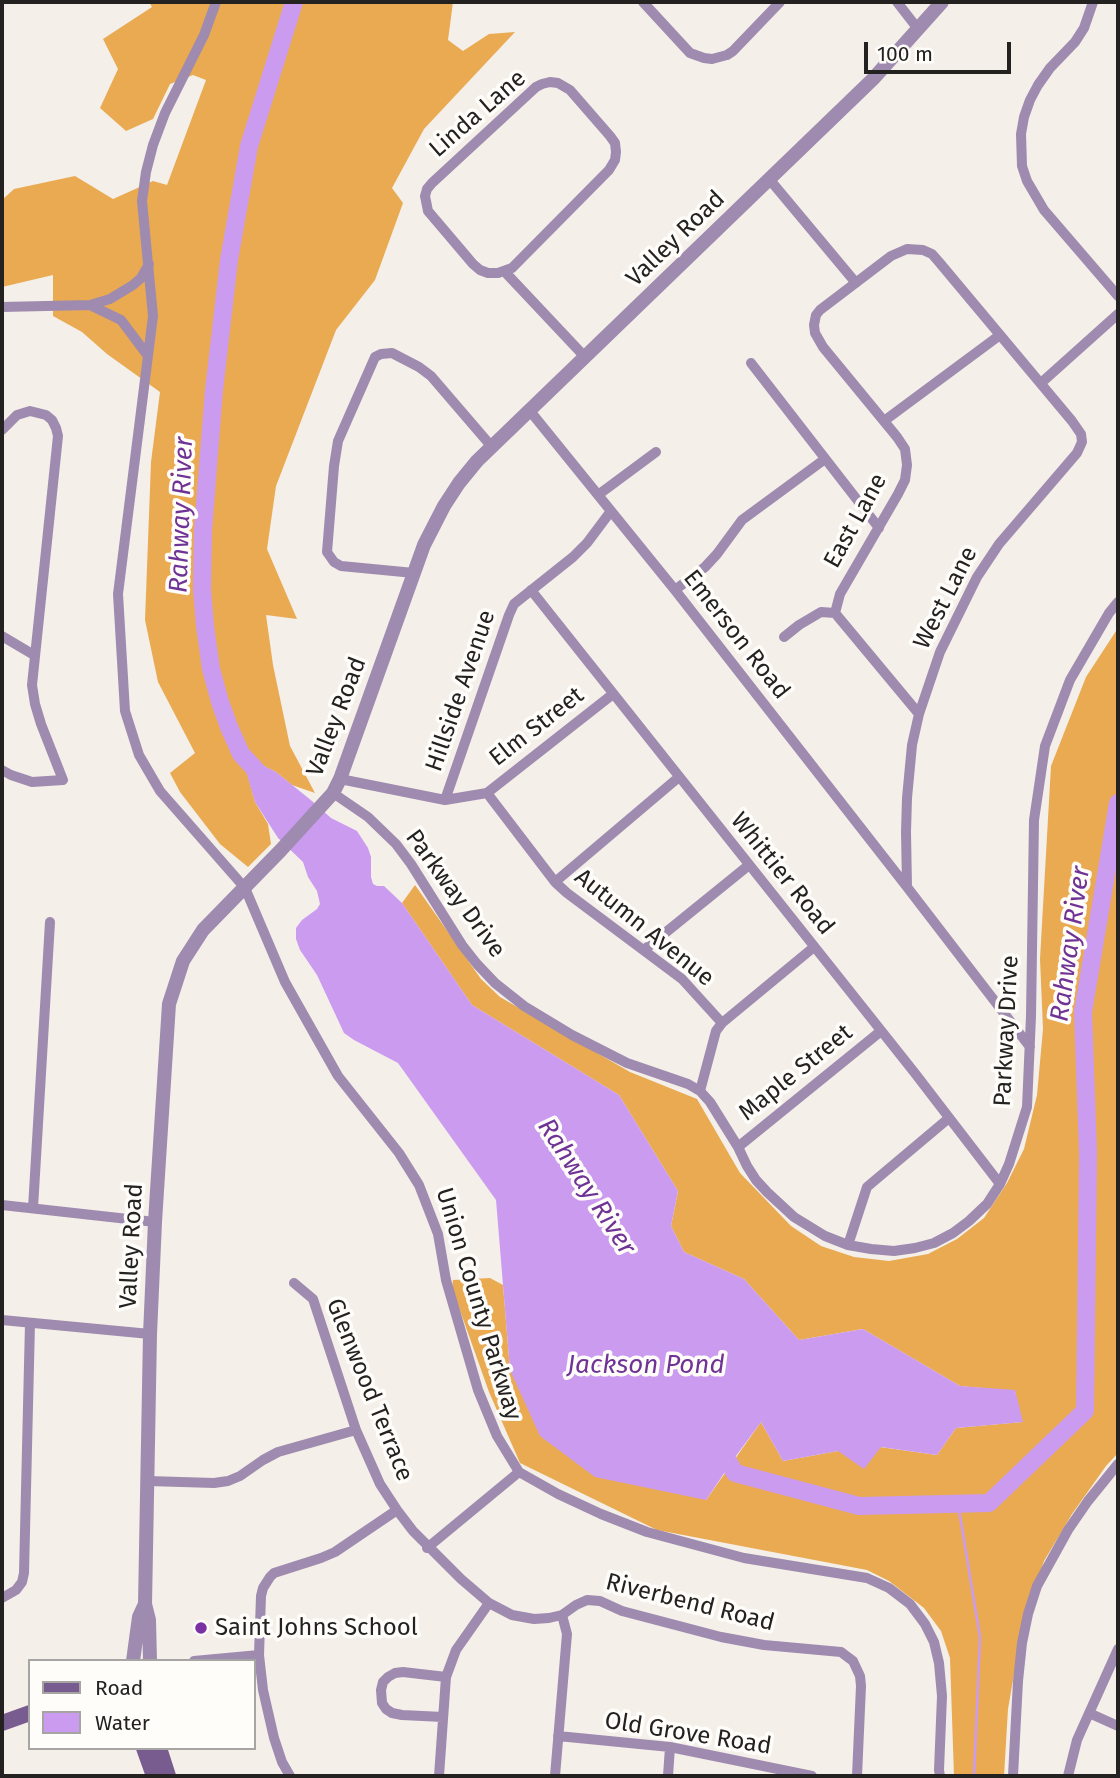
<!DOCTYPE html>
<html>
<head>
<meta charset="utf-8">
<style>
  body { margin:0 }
  #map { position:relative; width:1120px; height:1778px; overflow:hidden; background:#f4efe9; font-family:"Fira Sans",sans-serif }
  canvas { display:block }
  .frame { position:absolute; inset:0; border:4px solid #242220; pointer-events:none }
  .legend { position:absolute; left:28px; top:1659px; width:228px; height:91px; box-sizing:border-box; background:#fffdfa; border:2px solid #a7a5a3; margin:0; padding:9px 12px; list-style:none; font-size:21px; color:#242220 }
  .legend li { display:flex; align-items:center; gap:14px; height:35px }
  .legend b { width:35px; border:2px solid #a7a5a3 }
  .scale { position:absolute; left:864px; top:42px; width:147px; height:32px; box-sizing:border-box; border:4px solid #242220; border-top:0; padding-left:9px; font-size:21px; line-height:24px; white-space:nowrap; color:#242220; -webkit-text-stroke:5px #fffdfa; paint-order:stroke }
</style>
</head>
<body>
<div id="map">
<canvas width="1120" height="1778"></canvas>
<div class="frame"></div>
<ul class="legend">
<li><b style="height:9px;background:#785b8f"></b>Road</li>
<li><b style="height:19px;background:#cb9bef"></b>Water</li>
</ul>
<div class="scale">100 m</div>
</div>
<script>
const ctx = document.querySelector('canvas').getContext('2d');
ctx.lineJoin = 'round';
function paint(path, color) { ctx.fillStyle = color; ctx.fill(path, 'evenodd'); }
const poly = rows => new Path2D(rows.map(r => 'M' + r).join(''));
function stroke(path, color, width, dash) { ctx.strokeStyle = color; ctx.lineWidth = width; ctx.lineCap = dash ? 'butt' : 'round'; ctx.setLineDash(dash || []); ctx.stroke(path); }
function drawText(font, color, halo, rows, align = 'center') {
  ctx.font = font + ' "Fira Sans",sans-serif'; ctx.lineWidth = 7; ctx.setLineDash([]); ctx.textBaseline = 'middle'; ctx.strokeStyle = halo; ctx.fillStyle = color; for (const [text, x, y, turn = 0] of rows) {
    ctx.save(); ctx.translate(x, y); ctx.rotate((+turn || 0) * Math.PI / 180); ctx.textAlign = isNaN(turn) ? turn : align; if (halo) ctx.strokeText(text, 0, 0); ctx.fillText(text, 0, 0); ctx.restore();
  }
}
const forest = poly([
  [149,2,453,2,448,40,463,51,489,34,515,32,424,129,392,188,403,203,375,280,336,330,276,486,267,549,297,619,266,615,273,665,290,746,315,793,292,785,276,772,242,755,255,802,268,824,271,844,248,867,220,844,180,792,170,773,195,753,158,682,145,620,151,462,160,392,107,354,82,332,53,316,53,275,2,287,2,200,14,189,75,176,113,199,153,181,167,185,206,80,193,75,170,84,153,119,126,131,100,108,118,69,103,39,152,7],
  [1118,628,1118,1453,1106,1466,1072,1514,1044,1561,1023,1622,1008,1709,1004,1776,954,1776,950,1658,941,1631,924,1608,889,1581,867,1570,657,1530,520,1463,489,1392,452,1288,453,1280,490,1278,503,1285,510,1370,706,1500,761,1422,783,1461,838,1451,880,1447,937,1455,956,1428,1022,1422,1015,1391,960,1386,863,1329,799,1340,744,1279,684,1252,671,1226,678,1191,619,1095,472,1005,402,903,415,885,481,979,500,997,630,1072,697,1099,740,1173,791,1226,821,1246,854,1257,889,1261,928,1254,957,1239,984,1218,1007,1183,1024,1149,1037,1095,1043,1029,1040,959,1051,766,1086,677]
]);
const water = poly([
  [241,754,276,772,312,801,331,818,357,831,368,848,371,857,371,877,373,884,377,886,384,886,402,903,472,1005,619,1095,678,1191,671,1226,684,1252,744,1279,799,1340,863,1329,960,1386,1015,1390,1023,1422,956,1428,937,1455,881,1447,864,1469,838,1451,783,1461,761,1422,733,1460,706,1500,595,1477,540,1436,510,1370,496,1200,398,1063,354,1040,344,1033,317,975,300,950,296,939,296,928,302,920,317,909,320,904,317,891,308,877,303,862,278,838,255,802]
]);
const stream = poly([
  [958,1504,980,1637,974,1776]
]);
const river = poly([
  [256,770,241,754,229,727,220,702,211,669,205,626,202,589,203,530,214,390,229,260,249,146,294,2],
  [717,1443,735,1473,859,1506,989,1503,1085,1411,1088,1153,1083,1012,1118,803]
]);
const minor = poly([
  [216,2,204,35,165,113,153,145,146,172,142,201,153,316,118,594,125,711,139,755,160,791,245,888,285,982,338,1076,399,1153,419,1185,438,1234,446,1280,478,1390,497,1436,519,1472,558,1494,601,1514,647,1532,744,1558,867,1578,889,1588,910,1604,925,1624,934,1642,939,1663,942,1696,939,1770,940,1776],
  [643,2,690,53,704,58,712,59,727,55,733,51,780,2],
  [897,2,918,29],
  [1093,2,1084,28,1075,42,1050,68,1038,85,1030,100,1024,117,1021,134,1022,166,1027,181,1044,210,1118,296],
  [550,82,558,83,570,90,610,136,615,143,616,152,615,160,609,170,512,268,498,273,488,273,480,270,473,264,428,211,425,196,427,189,432,183,536,87,542,84,550,82],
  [770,180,856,283],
  [505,272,585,357],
  [90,305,110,299,133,285,141,278,149,264],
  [2,307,90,305,121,320,148,356],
  [751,363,879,528],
  [1041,383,1118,314],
  [530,411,675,590,907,887],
  [884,421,1000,335],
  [2,430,17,415,30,411,46,415,52,420,56,428,58,436,32,685,35,704,41,724,63,780,32,782,11,775,2,770],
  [598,495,656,452],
  [414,573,341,566,334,562,327,552,334,466,338,441,375,357,381,354,392,353,419,367,431,376,492,447],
  [531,590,914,1072,1000,1184],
  [675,590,705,567,717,554,742,520,825,459],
  [835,613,840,594,898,494,905,480,907,465,905,449,897,437,823,347,815,333,814,325,816,315,820,310,891,256,907,249,923,250,932,254,939,262,1072,421,1081,434,1082,442,1077,453,999,544,977,577,940,652,919,714,912,745,907,798,906,832,907,887,1030,1047],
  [835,613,919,714],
  [2,636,34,655],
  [784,637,799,625,821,612,835,613],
  [340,779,445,800,487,793,555,882,567,893,682,979,722,1023,716,1031,700,1091],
  [333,793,368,817,396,844,411,864,462,945,477,964,495,983,524,1006,572,1035,627,1063,688,1084,700,1091,710,1102,738,1147,747,1166,756,1180,767,1192,794,1217,825,1236,848,1245,871,1249,894,1251,915,1248,934,1243,953,1233,969,1221,987,1204,1000,1184,1009,1164,1027,1107,1031,1016,1034,820,1045,746,1070,680,1109,613,1118,602],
  [487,793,613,694],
  [445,800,509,615,514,604,573,557,587,543,611,511],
  [555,882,679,777],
  [644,950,749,865],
  [722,1023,814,947],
  [738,1147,881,1031],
  [2,1205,155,1222],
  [33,1208,50,922],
  [848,1245,867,1187,949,1118],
  [294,1283,313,1299,356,1430,380,1484,397,1510,413,1531,461,1579,489,1603,512,1615,534,1619,549,1618,562,1615,576,1605,587,1600,600,1601,622,1611,721,1637,764,1645,841,1652,853,1661,860,1676,861,1686,857,1776],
  [2,1320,150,1334],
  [148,1481,214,1483,228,1481,240,1476,263,1460,278,1452,356,1430],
  [427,1548,519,1472],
  [2,1598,16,1590,22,1582,24,1573,30,1323],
  [194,1661,259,1655],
  [1089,1713,1118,1726],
  [443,1717,402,1715,392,1713,386,1709,382,1703,381,1690,383,1682,388,1677,395,1673,403,1672,446,1677],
  [558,1736,670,1747,812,1776],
  [290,1776,282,1762,274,1738,263,1690,259,1655,261,1596,263,1588,270,1577,274,1573,321,1558,335,1552,397,1510],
  [439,1776,446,1677,456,1650,489,1603],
  [555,1776,567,1634,562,1615],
  [668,1776,670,1747],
  [1013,1776,1018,1681,1022,1643,1028,1614,1037,1586,1068,1530,1088,1501,1118,1464],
  [1068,1776,1077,1740,1118,1649]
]);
const tertiary = poly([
  [133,1661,139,1617,145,1604],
  [150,1661,149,1620,145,1604,150,1334,155,1222,169,1004,183,961,203,930,281,850,333,793,340,779,424,545,444,506,459,483,477,461,873,79,942,2]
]);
const secondary = poly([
  [2,1723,30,1713],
  [144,1748,154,1776],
  [159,1748,168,1776]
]);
const markers = [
  [201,1628,7,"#7931a4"]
];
const streetNames = [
  ["Linda Lane",478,114,-41],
  ["Valley Road",676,239,-44],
  ["East Lane",856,521,-61],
  ["West Lane",946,598,-63],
  ["Emerson Road",736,635,52],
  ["Hillside Avenue",461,691,-71],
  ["Valley Road",337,717,-69],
  ["Elm Street",537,727,-38],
  ["Whittier Road",782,874,51],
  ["Parkway Drive",455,894,54],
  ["Autumn Avenue",644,928,39],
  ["Parkway Drive",1007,1031,-87],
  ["Maple Street",796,1073,-39],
  ["Valley Road",132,1246,-87],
  ["Union County Parkway",478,1304,73],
  ["Glenwood Terrace",369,1390,68],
  ["Riverbend Road",690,1603,14],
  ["Old Grove Road",688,1734,9]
];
const poiNames = [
  ["Saint Johns School",215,1628]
];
const waterNames = [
  ["Rahway River",182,515,-88],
  ["Rahway River",1071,944,-82],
  ["Rahway River",586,1187,57],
  ["Jackson Pond",646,1366]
];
paint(forest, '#e9aa52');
paint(water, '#cb9bef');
stroke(stream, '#cb9bef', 2.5);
stroke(river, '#cb9bef', 18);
stroke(minor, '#9f8baf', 10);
stroke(tertiary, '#9f8baf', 14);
stroke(secondary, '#785b8f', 16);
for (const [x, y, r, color] of markers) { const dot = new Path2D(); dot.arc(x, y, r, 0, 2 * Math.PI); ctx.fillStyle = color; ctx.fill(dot); stroke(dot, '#fffdfa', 2.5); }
drawText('24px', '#242220', '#fffdfa', streetNames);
drawText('24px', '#242220', '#fffdfa', poiNames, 'left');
drawText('italic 26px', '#6f3395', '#fffdfa', waterNames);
</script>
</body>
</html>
